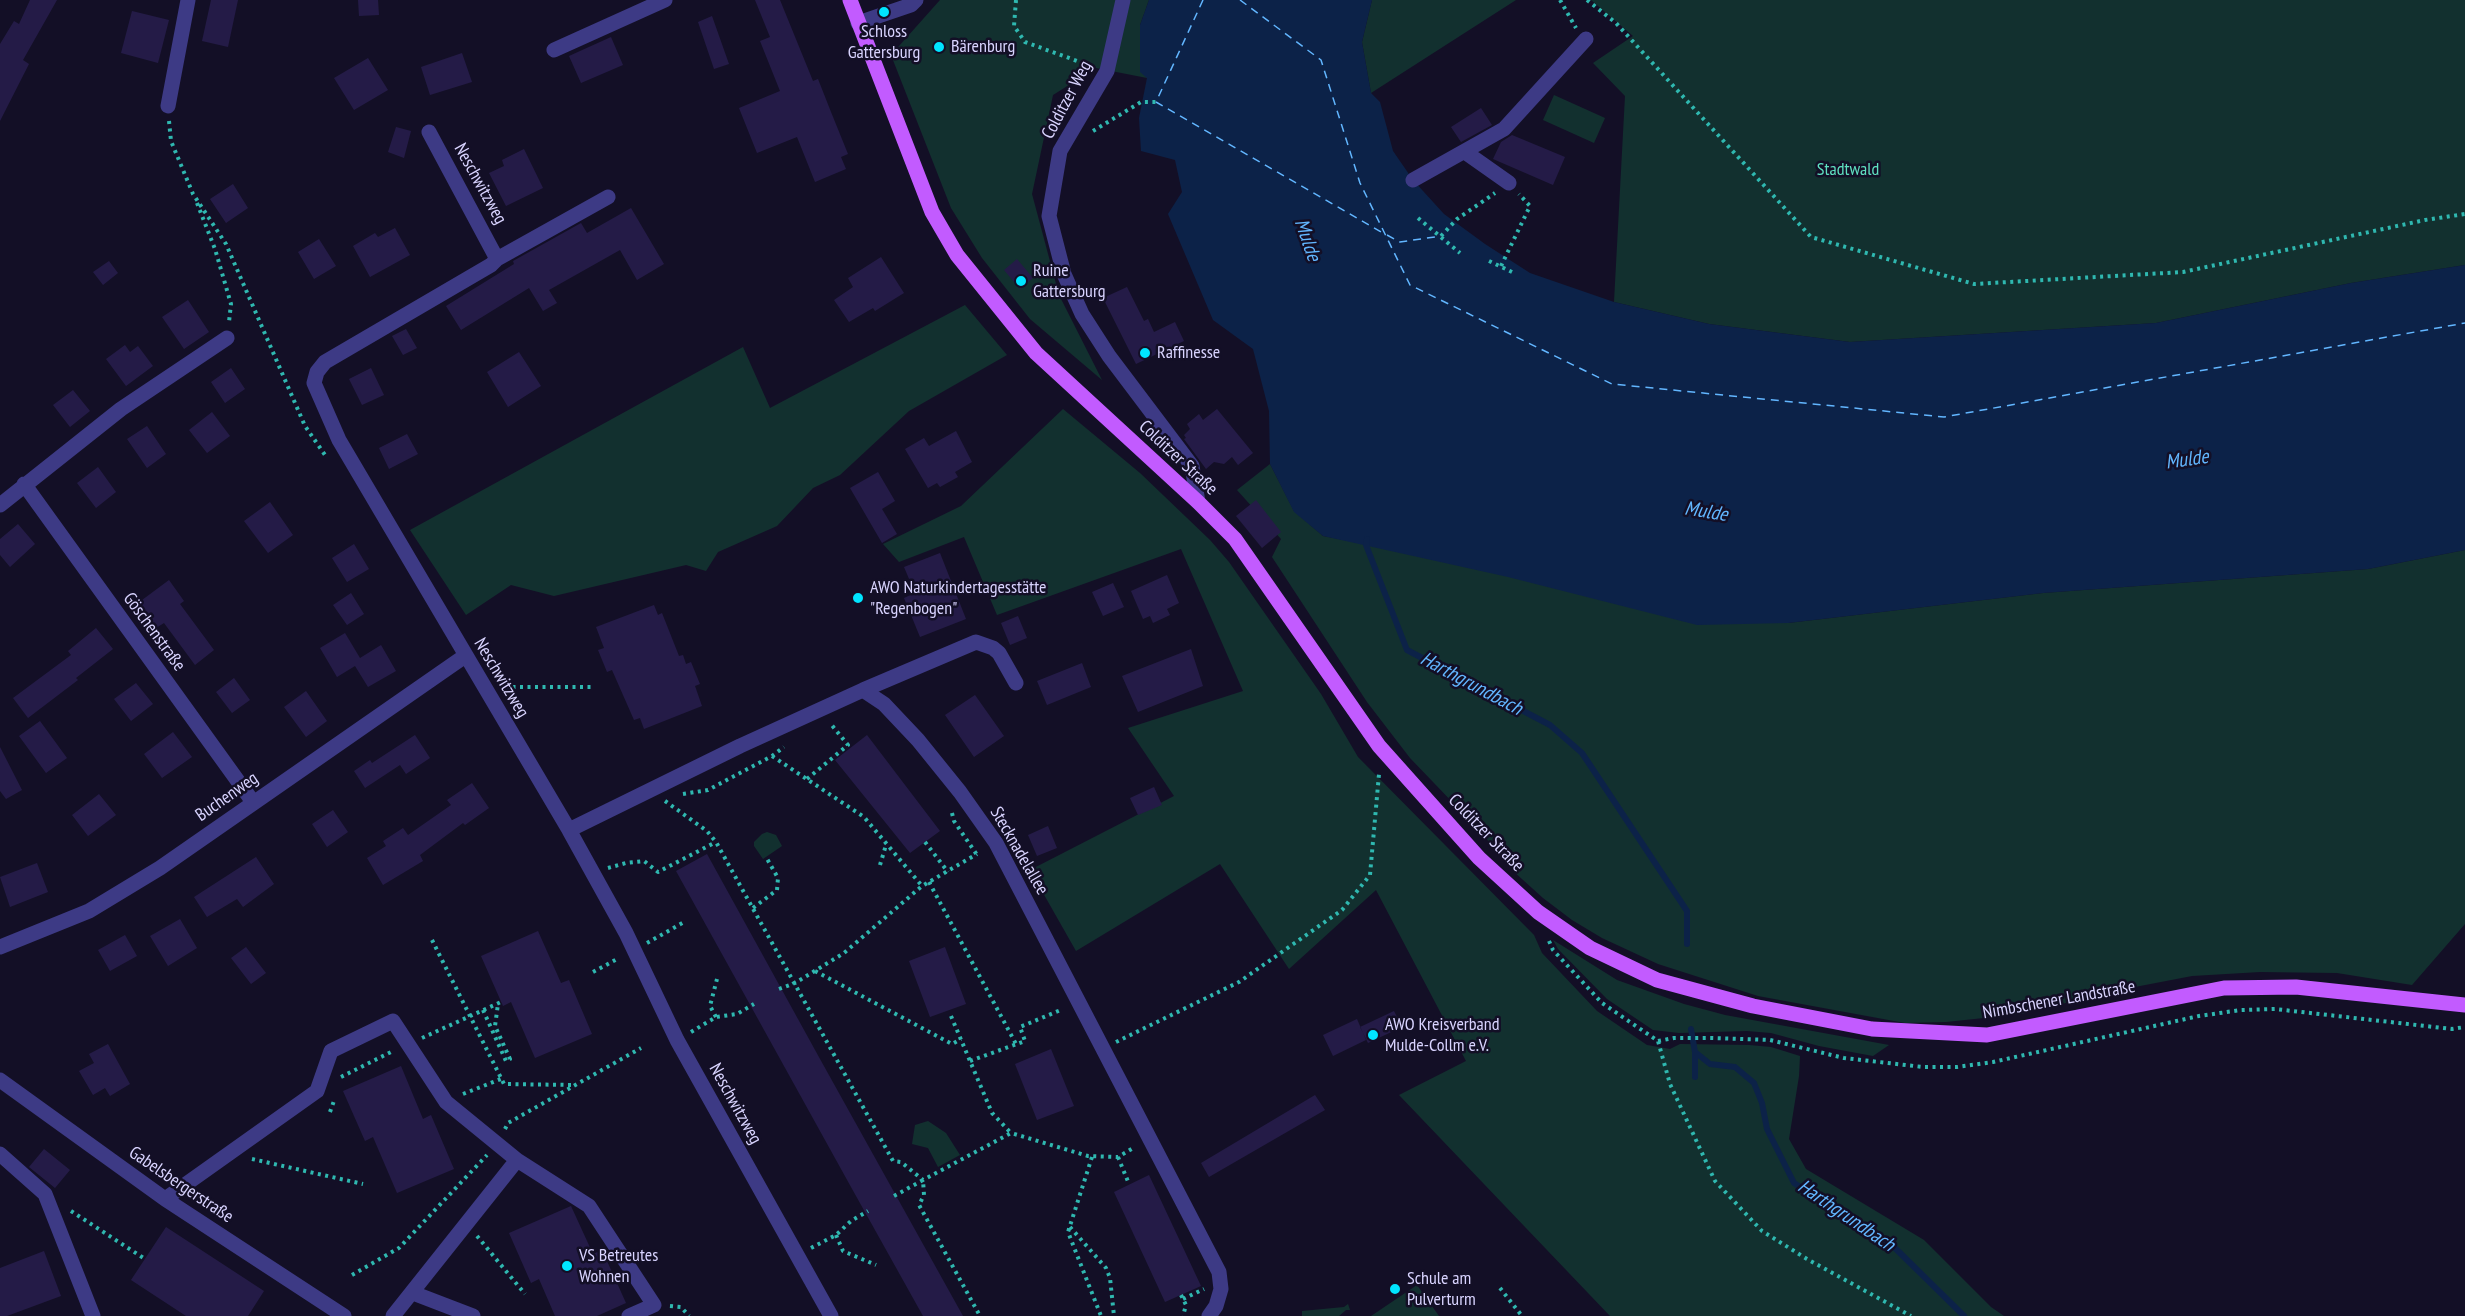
<!DOCTYPE html>
<html>
<head>
<meta charset="utf-8">
<style>
  body { margin:0 }
  canvas { display:block; background:#130f26 }
</style>
</head>
<body>
<canvas width="2465" height="1316"></canvas>
<script>
const ctx = document.querySelector('canvas').getContext('2d');
ctx.lineJoin = 'round';
function paint(path, color) { ctx.fillStyle = color; ctx.fill(path, 'evenodd'); }
const poly = rows => new Path2D(rows.map(r => 'M' + r).join(''));
function stroke(path, color, width, dash) { ctx.strokeStyle = color; ctx.lineWidth = width; ctx.lineCap = dash ? 'butt' : 'round'; ctx.setLineDash(dash || []); ctx.stroke(path); }
function drawText(font, color, halo, rows, align = 'center') {
  ctx.font = font + ' "PT Sans Narrow",sans-serif'; ctx.lineWidth = 5; ctx.setLineDash([]); ctx.textBaseline = 'middle'; ctx.strokeStyle = halo; ctx.fillStyle = color; for (const [text, x, y, turn = 0] of rows) {
    ctx.save(); ctx.translate(x, y); ctx.rotate((+turn || 0) * Math.PI / 180); ctx.textAlign = isNaN(turn) ? turn : align; if (halo) ctx.strokeText(text, 0, 0); ctx.fillText(text, 0, 0); ctx.restore();
  }
}
const green = poly([
  [940,0,1149,0,1140,25,1147,78,1096,68,1053,95,1032,194,1059,295,1102,380,1030,319,982,258,951,208,891,55],
  [1372,0,1516,0,1371,93,1362,42],
  [1591,0,2465,0,2465,265,2351,283,2156,323,1850,342,1709,324,1614,302,1625,96,1593,63,1633,36],
  [1554,95,1605,118,1594,143,1543,120],
  [965,305,1007,355,909,411,840,475,813,488,777,526,718,552,706,571,686,565,554,596,511,585,466,615,410,530,743,347,770,408],
  [1063,409,1140,473,1210,540,1229,562,1321,694,1358,757,1534,935,1542,953,1597,1011,1647,1045,1670,1049,1680,1044,1749,1045,1771,1047,1800,1056,1799,1076,1789,1139,1806,1169,1924,1240,1991,1307,2004,1316,1610,1316,1399,1095,1466,1061,1376,890,1289,969,1220,864,1076,951,1030,870,1174,796,1128,728,1243,691,1181,549,997,615,964,537,899,562,883,544,961,506],
  [1270,464,1294,511,1323,536,1788,623,2043,593,2368,569,2465,550,2465,924,2412,985,2337,973,2260,972,2192,976,2114,991,2021,1014,1946,1022,1905,1023,1758,996,1658,964,1602,938,1572,920,1543,898,1512,870,1481,832,1410,758,1367,702,1272,557,1281,539,1237,490],
  [767,832,776,835,782,846,763,859,754,846,754,842,762,834],
  [1553,940,1617,980,1684,1004,1725,1015,1889,1045,1873,1056,1819,1046,1771,1033,1747,1031,1679,1033,1653,1030,1607,999,1558,949],
  [928,1121,946,1133,960,1155,938,1167,928,1148,912,1144,915,1125],
  [1417,1285,1439,1316,1371,1316,1377,1312],
  [1348,1304,1350,1310,1346,1310,1339,1316,1302,1316,1302,1311,1344,1307]
]);
const water = poly([
  [1149,0,1372,0,1362,42,1371,93,1380,102,1393,151,1413,180,1444,214,1485,244,1530,273,1614,302,1709,324,1850,342,2156,323,2351,283,2465,265,2465,550,2368,569,2043,593,1788,623,1697,625,1508,577,1323,536,1294,512,1270,464,1269,411,1253,349,1213,320,1168,214,1182,192,1175,160,1141,151,1139,118,1147,78,1140,72,1140,25]
]);
const stream = poly([
  [1367,539,1366,545,1407,650,1550,725,1582,753,1687,911,1687,944],
  [1691,1029,1695,1052,1710,1064,1735,1067,1754,1083,1762,1103,1767,1129,1794,1183,1895,1248,1964,1316],
  [1695,1052,1695,1077]
]);
const ferry = poly([
  [1203,0,1156,102,1383,233],
  [1240,0,1321,60,1360,183,1410,285,1612,384,1944,417,2465,323],
  [1387,235,1400,242,1441,236]
]);
const building = poly([
  [30,0,57,0,23,60,29,64,0,121,0,44,14,21,19,24],
  [211,0,238,0,228,47,202,41],
  [358,0,378,0,379,15,359,16],
  [755,0,780,0,813,81,818,79,831,112,848,154,841,157,846,169,815,182,797,137,757,153,739,108,780,91,760,41,770,37],
  [132,11,169,20,158,63,121,53],
  [712,16,729,64,714,69,698,22],
  [611,37,623,65,581,83,569,56],
  [462,53,472,82,430,95,421,67],
  [368,58,388,90,354,110,334,78],
  [1481,108,1492,125,1461,142,1451,127],
  [396,127,411,131,404,158,388,152],
  [1512,135,1565,157,1553,185,1493,159,1501,142],
  [524,149,543,188,506,206,489,173,504,166,502,160],
  [233,184,248,208,226,223,210,199],
  [631,208,664,264,637,280,620,250,549,290,557,303,543,311,529,288,461,330,446,306,514,264,513,261,581,223,587,233],
  [395,228,410,255,370,277,353,246,375,233,378,237],
  [319,239,336,266,314,279,298,252],
  [881,257,904,293,875,311,873,308,849,322,834,300,853,287,848,278],
  [1017,259,1033,278,1020,289,1004,270],
  [109,261,118,273,103,285,93,272],
  [1127,287,1144,321,1148,319,1154,332,1175,322,1184,341,1136,364,1103,298],
  [188,300,209,332,184,349,162,317],
  [406,329,417,348,403,355,392,336],
  [125,345,130,352,138,346,153,366,126,386,106,359],
  [519,352,541,386,508,407,487,372],
  [231,368,245,389,225,403,211,382],
  [371,368,384,395,362,405,349,379],
  [73,390,90,411,70,427,53,405],
  [1217,409,1253,453,1238,465,1232,457,1224,464,1214,462,1206,469,1184,439,1186,438,1184,435,1190,429,1187,424,1199,414,1203,420],
  [212,412,230,436,207,453,189,430],
  [147,426,166,454,147,468,127,439],
  [956,431,972,462,955,472,958,477,940,487,937,483,928,488,905,449,924,438,929,446],
  [407,434,418,454,389,469,379,448],
  [98,467,116,492,96,508,77,483],
  [878,472,895,501,882,509,897,534,882,543,850,488],
  [1256,500,1281,532,1262,548,1236,516],
  [270,502,293,535,268,553,244,521],
  [18,524,35,544,10,567,0,555,0,539],
  [354,544,369,569,347,582,332,558],
  [940,553,966,619,920,637,904,598,915,593,904,567],
  [1167,575,1179,603,1167,609,1170,615,1153,623,1150,616,1143,619,1131,591],
  [169,580,184,601,180,604,214,650,195,665,164,623,156,628,138,603],
  [1113,583,1124,607,1103,616,1092,592],
  [351,593,364,614,347,625,333,605],
  [654,605,658,615,662,613,679,656,683,655,686,664,691,662,700,684,695,686,702,706,644,729,640,718,634,720,612,670,607,672,598,650,604,648,596,627],
  [1018,616,1027,638,1010,645,1001,623],
  [96,628,113,649,76,678,78,680,28,718,13,698,71,655,68,651],
  [345,633,360,658,381,645,396,671,368,687,355,666,337,677,320,648],
  [1191,649,1203,686,1138,712,1122,676],
  [1082,663,1091,687,1047,705,1037,681],
  [234,678,250,700,232,713,216,692],
  [136,683,153,704,131,721,114,699],
  [306,691,327,721,306,737,284,707],
  [975,695,1004,736,974,757,945,715],
  [40,721,67,758,46,773,19,736],
  [173,732,192,757,162,778,144,754],
  [415,735,430,758,406,774,400,765,365,788,354,771,370,760,372,763],
  [867,735,940,831,910,853,835,760],
  [0,747,22,790,6,799,0,791],
  [472,783,489,808,465,825,463,823,420,855,423,861,383,885,367,858,386,846,383,841,403,828,408,835,451,805,447,800],
  [1154,787,1162,805,1138,815,1130,798],
  [99,794,116,815,88,836,72,815],
  [333,810,348,832,327,847,312,824],
  [1048,826,1057,848,1037,856,1028,835],
  [707,854,820,1059,963,1316,923,1316,851,1187,676,871],
  [256,857,274,884,243,907,237,899,207,917,194,897],
  [37,863,48,892,10,907,0,877],
  [180,919,197,948,168,966,150,936],
  [538,931,561,983,569,980,592,1034,535,1058,511,1002,503,1006,481,956],
  [125,935,137,956,110,971,98,950],
  [246,947,266,973,251,984,231,958],
  [945,947,966,1004,930,1017,909,961],
  [1394,1011,1402,1027,1368,1043,1360,1027],
  [1357,1019,1366,1040,1333,1056,1323,1035],
  [108,1044,130,1084,110,1096,105,1088,93,1095,79,1071,94,1063,89,1054],
  [1051,1049,1074,1106,1037,1120,1015,1064],
  [401,1066,423,1119,431,1115,454,1169,397,1193,373,1137,365,1141,343,1091],
  [1315,1095,1325,1110,1209,1177,1201,1163],
  [44,1149,70,1170,55,1188,29,1167],
  [1149,1175,1201,1286,1165,1302,1114,1192],
  [571,1206,593,1254,602,1250,626,1303,597,1316,555,1316,539,1279,531,1283,509,1233],
  [166,1227,264,1291,248,1316,186,1316,131,1280],
  [44,1251,61,1296,7,1316,0,1316,0,1268]
]);
const path = poly([
  [1016,0,1014,26,1025,42,1091,66],
  [1560,0,1576,28],
  [1587,0,1616,23,1811,237,1974,284,2183,272,2425,220,2465,214],
  [169,121,171,141,193,194,226,244,305,426,325,455],
  [1093,131,1141,102,1156,102],
  [197,203,215,249,231,304,229,322],
  [1418,218,1460,253],
  [1441,236,1457,219,1495,193],
  [1489,261,1512,272],
  [1501,266,1530,206,1519,194],
  [505,687,591,687],
  [772,756,864,817,922,886],
  [807,779,848,745,830,723],
  [683,794,708,790,772,756,784,747],
  [665,801,707,831,716,842,893,1161,901,1162,923,1180,1011,1133,1088,1156,1118,1157,1135,1147],
  [952,813,954,821,977,855],
  [925,842,948,872],
  [880,865,886,845],
  [608,868,626,863,644,861,658,872,716,842],
  [929,882,1016,1044],
  [753,908,777,890,778,878,766,857],
  [432,940,504,1084,573,1085],
  [1549,941,1553,950,1602,1003,1658,1041,1670,1084,1715,1181,1762,1231,1807,1259,1911,1316],
  [647,943,686,921],
  [815,971,952,1044,961,1039],
  [593,972,619,958],
  [779,989,795,983,844,953,922,886,977,854],
  [483,1010,506,1061,510,1059,495,1026,498,1004],
  [951,1016,992,1113,1011,1133],
  [716,1017,710,1006,717,979],
  [691,1032,716,1017,737,1014,754,1004],
  [422,1038,501,1002],
  [1658,1041,1674,1038,1713,1038,1770,1040,1844,1058,1923,1067,1957,1067,1993,1062,2199,1016,2241,1010,2275,1009,2452,1029,2465,1027],
  [1116,1042,1239,982,1342,910,1370,875,1379,774],
  [970,1061,1025,1041,1020,1027,1063,1009],
  [341,1077,393,1051],
  [463,1094,501,1079],
  [330,1112,335,1098],
  [505,1129,508,1123,641,1048],
  [1092,1157,1068,1232,1101,1316],
  [1118,1157,1129,1184],
  [252,1159,363,1184],
  [894,1196,923,1180,924,1195,919,1205,980,1316],
  [71,1211,145,1259],
  [1070,1227,1106,1268,1110,1278,1114,1316],
  [836,1235,843,1251,876,1265],
  [477,1236,525,1294],
  [811,1248,836,1235,851,1221,868,1211],
  [352,1275,399,1248,487,1155],
  [1500,1288,1522,1316],
  [1181,1295,1186,1305,1183,1316],
  [1183,1299,1204,1289],
  [670,1306,681,1307,689,1316]
]);
const minor = poly([
  [1123,0,1107,71,1060,151,1049,216,1064,274,1082,314,1109,356,1192,466,1198,502],
  [858,23,911,5,916,0],
  [554,50,665,0],
  [168,106,188,0],
  [429,132,497,259,491,265,325,362,317,372,314,383,339,440,569,830,626,933,677,1040,831,1316],
  [1465,152,1509,183],
  [1413,180,1504,129,1586,39],
  [497,259,608,197],
  [24,484,253,802],
  [0,505,121,409,227,338],
  [863,690,976,642,993,648,999,653,1016,683],
  [569,830,740,746,863,690,884,704,918,740,960,792,996,843,1219,1272,1221,1289,1216,1306,1209,1316],
  [0,947,89,911,160,868,465,656],
  [0,1080,165,1199,344,1316],
  [0,1154,45,1194,93,1316],
  [165,1199,317,1091,331,1051,393,1021,446,1102,517,1160,589,1206,654,1305,629,1316],
  [413,1293,473,1316],
  [393,1316,517,1160]
]);
const major = poly([
  [850,0,932,212,957,255,1036,353,1198,502,1235,539,1379,746,1479,858,1538,912,1590,948,1657,980,1753,1006,1872,1029,1987,1035,2224,988,2296,987,2465,1005]
]);
const markers = [
  [884,12,6,"#00e5ff"],
  [939,47,6,"#00e5ff"],
  [1021,281,6,"#00e5ff"],
  [1145,353,6,"#00e5ff"],
  [858,598,6,"#00e5ff"],
  [1373,1035,6,"#00e5ff"],
  [567,1266,6,"#00e5ff"],
  [1395,1289,6,"#00e5ff"]
];
const poiNames = [
  ["Schloss",884,32,"center"],
  ["Gattersburg",884,53,"center"],
  ["Bärenburg",951,47],
  ["Ruine",1033,271],
  ["Gattersburg",1033,292],
  ["Raffinesse",1157,353],
  ["AWO Naturkindertagesstätte",870,588],
  ["\"Regenbogen\"",870,609],
  ["AWO Kreisverband",1385,1025],
  ["Mulde-Collm e.V.",1385,1046],
  ["VS Betreutes",579,1256],
  ["Wohnen",579,1277],
  ["Schule am",1407,1279],
  ["Pulverturm",1407,1300]
];
const streetNames = [
  ["Colditzer Weg",1067,100,-62],
  ["Neschwitzweg",480,184,61],
  ["Colditzer Straße",1178,458,43],
  ["Göschenstraße",154,632,54],
  ["Neschwitzweg",501,678,59],
  ["Buchenweg",227,797,-35],
  ["Colditzer Straße",1486,833,46],
  ["Stecknadelallee",1019,851,60],
  ["Nimbschener Landstraße",2059,1000,-10],
  ["Neschwitzweg",735,1104,61],
  ["Gabelsbergerstraße",181,1185,34]
];
const parkNames = [
  ["Stadtwald",1848,170]
];
const waterNames = [
  ["Mulde",1307,240,71],
  ["Mulde",2187,460,-8],
  ["Mulde",1706,512,9],
  ["Harthgrundbach",1471,684,28],
  ["Harthgrundbach",1846,1216,34]
];
paint(green, '#12302f');
paint(water, '#0c2248');
stroke(stream, '#0c2248', 6);
stroke(ferry, '#62b6ff', 1.5, [8, 6]);
paint(building, '#241b47');
stroke(path, '#2fb8b0', 4, [3, 4.5]);
stroke(minor, '#3d3a85', 15);
stroke(major, '#c25bff', 15);
for (const [x, y, r, color] of markers) { const dot = new Path2D(); dot.arc(x, y, r, 0, 2 * Math.PI); ctx.fillStyle = color; ctx.fill(dot); stroke(dot, '#130f26', 2); }
drawText('18px', '#d9d4ff', '#130f26', poiNames, 'left');
drawText('18px', '#d9d4ff', '#130f26', streetNames);
drawText('18px', '#5fe0c0', '#130f26', parkNames);
drawText('italic 20px', '#62b6ff', '#130f26', waterNames);
</script>
</body>
</html>
